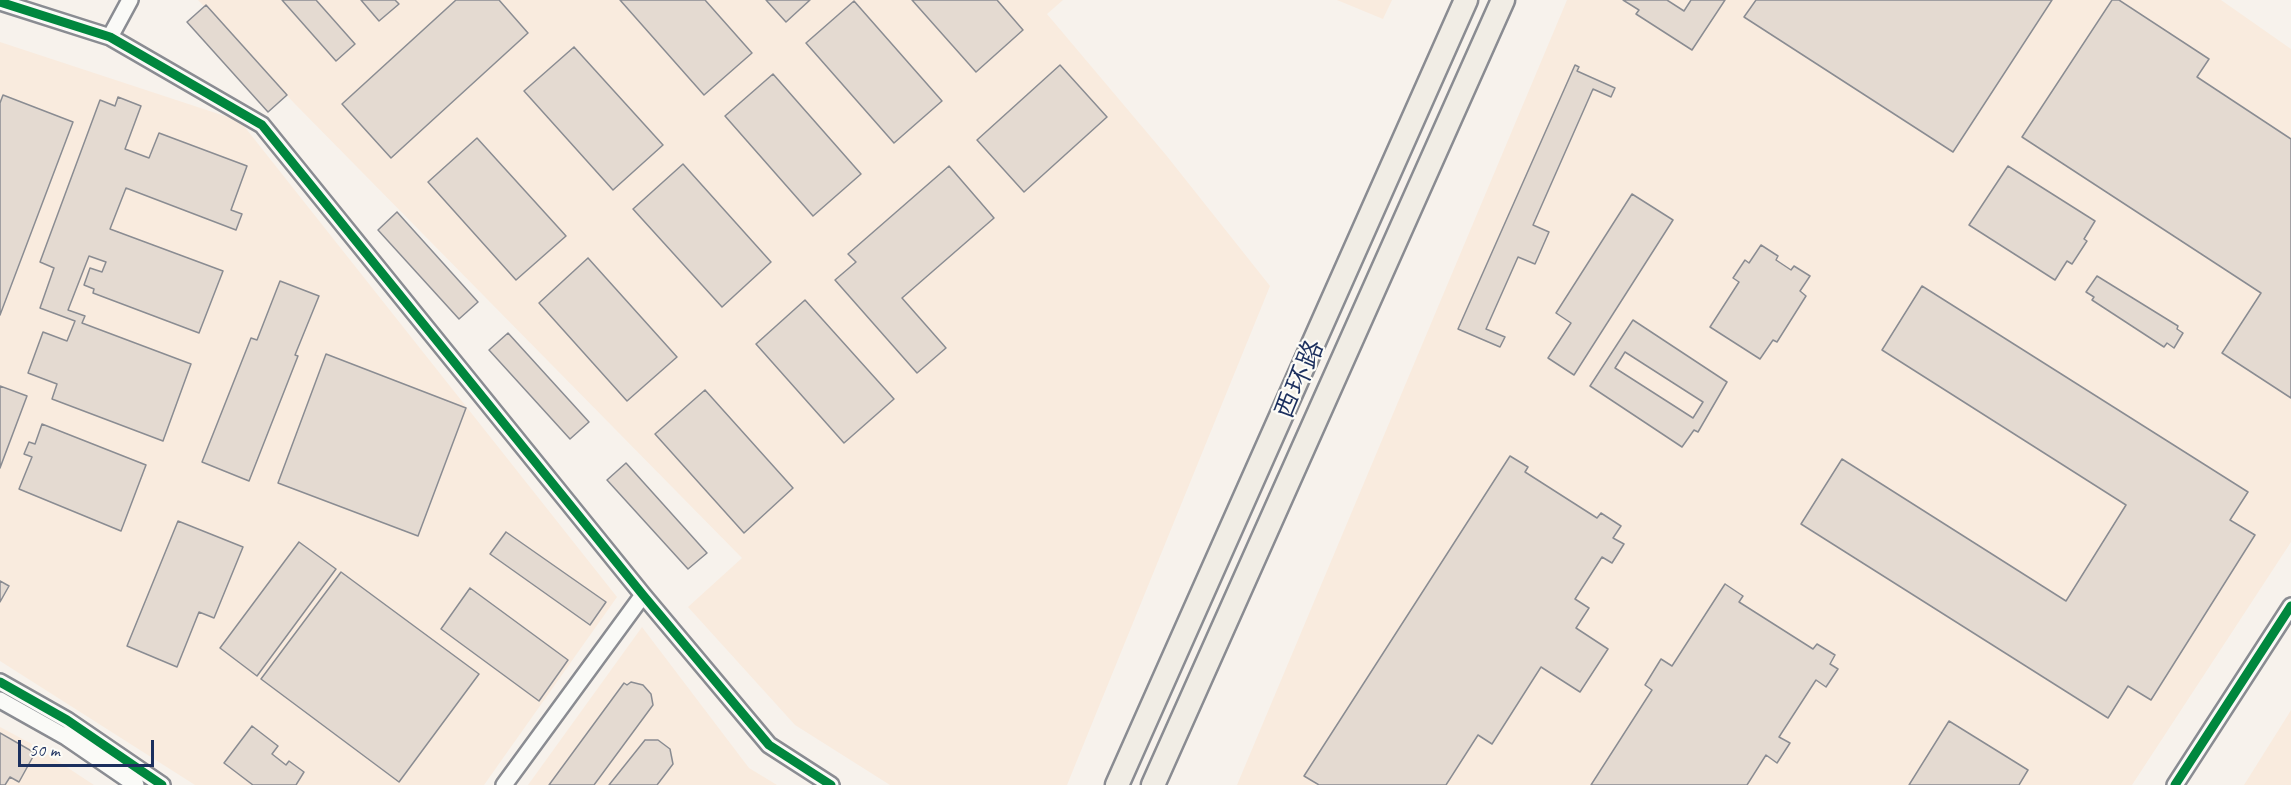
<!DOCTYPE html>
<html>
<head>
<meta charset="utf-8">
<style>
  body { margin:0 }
  #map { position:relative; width:2291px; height:785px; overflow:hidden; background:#f7f2ec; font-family:Caveat,sans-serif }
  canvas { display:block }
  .scale { position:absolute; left:18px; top:740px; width:136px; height:27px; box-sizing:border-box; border:3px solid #1b2f5e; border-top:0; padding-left:8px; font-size:18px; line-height:21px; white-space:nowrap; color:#1b2f5e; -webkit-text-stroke:4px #fdfcf7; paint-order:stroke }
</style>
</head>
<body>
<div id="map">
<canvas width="2291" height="785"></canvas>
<div class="scale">50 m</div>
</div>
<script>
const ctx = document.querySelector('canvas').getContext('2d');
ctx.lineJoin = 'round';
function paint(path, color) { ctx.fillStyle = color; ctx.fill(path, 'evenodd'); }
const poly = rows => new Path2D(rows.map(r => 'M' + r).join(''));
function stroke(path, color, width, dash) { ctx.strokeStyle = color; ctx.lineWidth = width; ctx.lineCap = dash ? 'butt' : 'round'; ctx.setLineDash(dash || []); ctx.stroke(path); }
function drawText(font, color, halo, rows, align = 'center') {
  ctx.font = font + ' Caveat,"LXGW WenKai TC",sans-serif'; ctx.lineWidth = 4.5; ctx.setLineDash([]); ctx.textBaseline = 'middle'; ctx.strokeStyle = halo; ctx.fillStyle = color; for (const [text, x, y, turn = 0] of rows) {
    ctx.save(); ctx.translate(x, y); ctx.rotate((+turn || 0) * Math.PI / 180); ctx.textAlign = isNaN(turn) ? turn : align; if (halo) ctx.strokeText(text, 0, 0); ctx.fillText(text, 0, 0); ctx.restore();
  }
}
const built = poly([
  [198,0,1063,0,1047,14,1166,155,1270,286,1067,785,890,785,795,725,688,607,742,558,294,103],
  [1337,0,1392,0,1383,19],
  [1567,0,2221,0,2291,49,2291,542,2132,785,1237,785],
  [0,42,240,121,617,597,484,785,195,785,0,661],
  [642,627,749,768,777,785,528,785],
  [2291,710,2291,785,2244,785,2288,715],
  [0,727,30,743,94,785,0,785]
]);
const building = poly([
  [282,0,316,0,355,44,336,61,282,0],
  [361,0,395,0,399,4,379,21,361,0],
  [456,0,499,0,528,33,391,158,342,104,456,0],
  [620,0,705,0,752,53,704,95,620,0],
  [766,0,810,0,786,22,766,0],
  [912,0,997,0,1023,30,976,72,912,0],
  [1623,0,1667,0,1684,11,1691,0,1725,0,1692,50,1636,14,1639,10,1623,0],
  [1756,0,2052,0,1953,152,1744,17,1756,0],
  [2112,0,2119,0,2209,59,2197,77,2291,139,2291,398,2222,353,2261,293,2022,137,2112,0],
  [854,1,942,101,894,143,806,43,854,1],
  [206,5,287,95,268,112,187,22,206,5],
  [574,47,663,145,613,190,524,91,574,47],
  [1060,65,1107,117,1024,192,977,140,1060,65],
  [1575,65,1579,67,1577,71,1615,88,1611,97,1593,89,1533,225,1549,232,1535,264,1518,257,1486,329,1505,337,1500,347,1458,329,1575,65],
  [773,74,861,174,813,216,725,116,773,74],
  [3,95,73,122,0,315,0,103,3,95],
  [118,97,141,106,125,149,149,158,159,133,247,166,231,210,242,214,236,230,126,188,110,229,223,271,199,333,93,293,94,289,84,285,90,268,102,272,106,262,89,256,68,310,85,316,82,323,191,364,163,441,52,399,57,384,28,373,43,332,67,341,75,321,40,308,54,268,40,262,100,100,115,106,118,97],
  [477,138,566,236,516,280,428,182,477,138],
  [683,164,771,262,722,307,633,209,683,164],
  [949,166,994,218,902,298,946,348,917,373,835,280,856,262,848,254,949,166],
  [2008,166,2095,221,2084,239,2087,241,2072,264,2067,261,2055,280,1969,225,2008,166],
  [1632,194,1673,220,1574,375,1548,358,1571,323,1556,313,1632,194],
  [397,212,478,302,459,319,378,230,397,212],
  [1761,245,1778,256,1776,260,1791,270,1794,266,1810,276,1800,291,1806,296,1777,342,1773,340,1760,359,1710,327,1739,282,1733,278,1745,260,1749,263,1761,245],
  [588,258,677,357,627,401,539,303,588,258],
  [2097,276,2178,326,2177,329,2183,333,2174,348,2167,343,2164,347,2092,300,2094,297,2086,292,2097,276],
  [280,281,319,296,295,355,298,356,249,481,202,462,251,338,257,340,280,281],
  [1922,286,2248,492,2230,520,2255,535,2151,700,2128,686,2108,718,1801,524,1842,459,2066,601,2126,505,1882,350,1922,286],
  [805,300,894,399,844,443,756,344,805,300],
  [1633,320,1727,382,1698,432,1694,430,1682,447,1590,386,1633,320],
  [1625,352,1703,402,1693,418,1615,368,1625,352],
  [508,333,589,422,570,439,489,350,508,333],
  [326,354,466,408,418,536,278,483,326,354],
  [0,386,27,396,0,468,0,386],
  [705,390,793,488,744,533,655,434,705,390],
  [42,424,146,465,121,531,19,489,32,457,24,454,29,442,35,444,42,424],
  [1510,456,1528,467,1525,472,1597,518,1601,513,1621,526,1613,538,1624,544,1612,563,1602,557,1575,599,1589,608,1576,628,1608,649,1580,692,1541,667,1492,744,1478,735,1446,785,1319,785,1304,776,1510,456],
  [626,463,707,553,688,569,607,480,626,463],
  [178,521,243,547,214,618,199,612,177,667,127,646,178,521],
  [506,532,606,602,590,625,490,554,506,532],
  [299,542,336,569,257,676,220,648,299,542],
  [341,572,479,674,399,782,261,679,341,572],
  [0,581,9,586,0,602,0,581],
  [1725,584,1743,596,1739,602,1813,649,1817,644,1835,655,1830,664,1838,669,1826,687,1816,680,1779,737,1790,743,1777,763,1766,755,1747,785,1591,785,1652,690,1645,685,1661,659,1672,666,1725,584],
  [470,588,568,660,539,701,441,629,470,588],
  [631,682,643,685,651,694,653,705,594,785,549,785,624,683,627,685,631,682],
  [1949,721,2028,770,2019,785,1909,785,1949,721],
  [252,726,278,746,272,754,286,765,289,761,304,772,296,785,253,785,224,763,252,726],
  [0,733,35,753,19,782,10,777,5,785,0,785,0,733],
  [645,740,658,740,670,749,673,764,657,785,609,785,645,740]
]);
const minor = poly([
  [0,2,110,37,262,125,643,595,769,745,831,785],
  [110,37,130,0],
  [0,682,67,720,162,785],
  [0,700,66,737,136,785],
  [504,785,643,595],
  [2175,785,2291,606]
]);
const primary = poly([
  [1117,785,1466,0],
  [1153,785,1503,0]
]);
const cycleway = poly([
  [0,2,110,37,262,125,643,595,769,745,831,785],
  [0,682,67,720,162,785],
  [2175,785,2291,606]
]);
const streetNames = [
  ["西环路",1300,380,-66]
];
paint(built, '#f9ebde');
paint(building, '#e4dad1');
stroke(building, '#8a8c92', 1.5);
stroke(minor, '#8a8c92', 20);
stroke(primary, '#8a8c92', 27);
stroke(minor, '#fafaf7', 15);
stroke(primary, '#f1ede5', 22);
stroke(cycleway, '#00873e', 9);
drawText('28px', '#1b2f5e', '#fdfcf7', streetNames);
</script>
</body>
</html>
